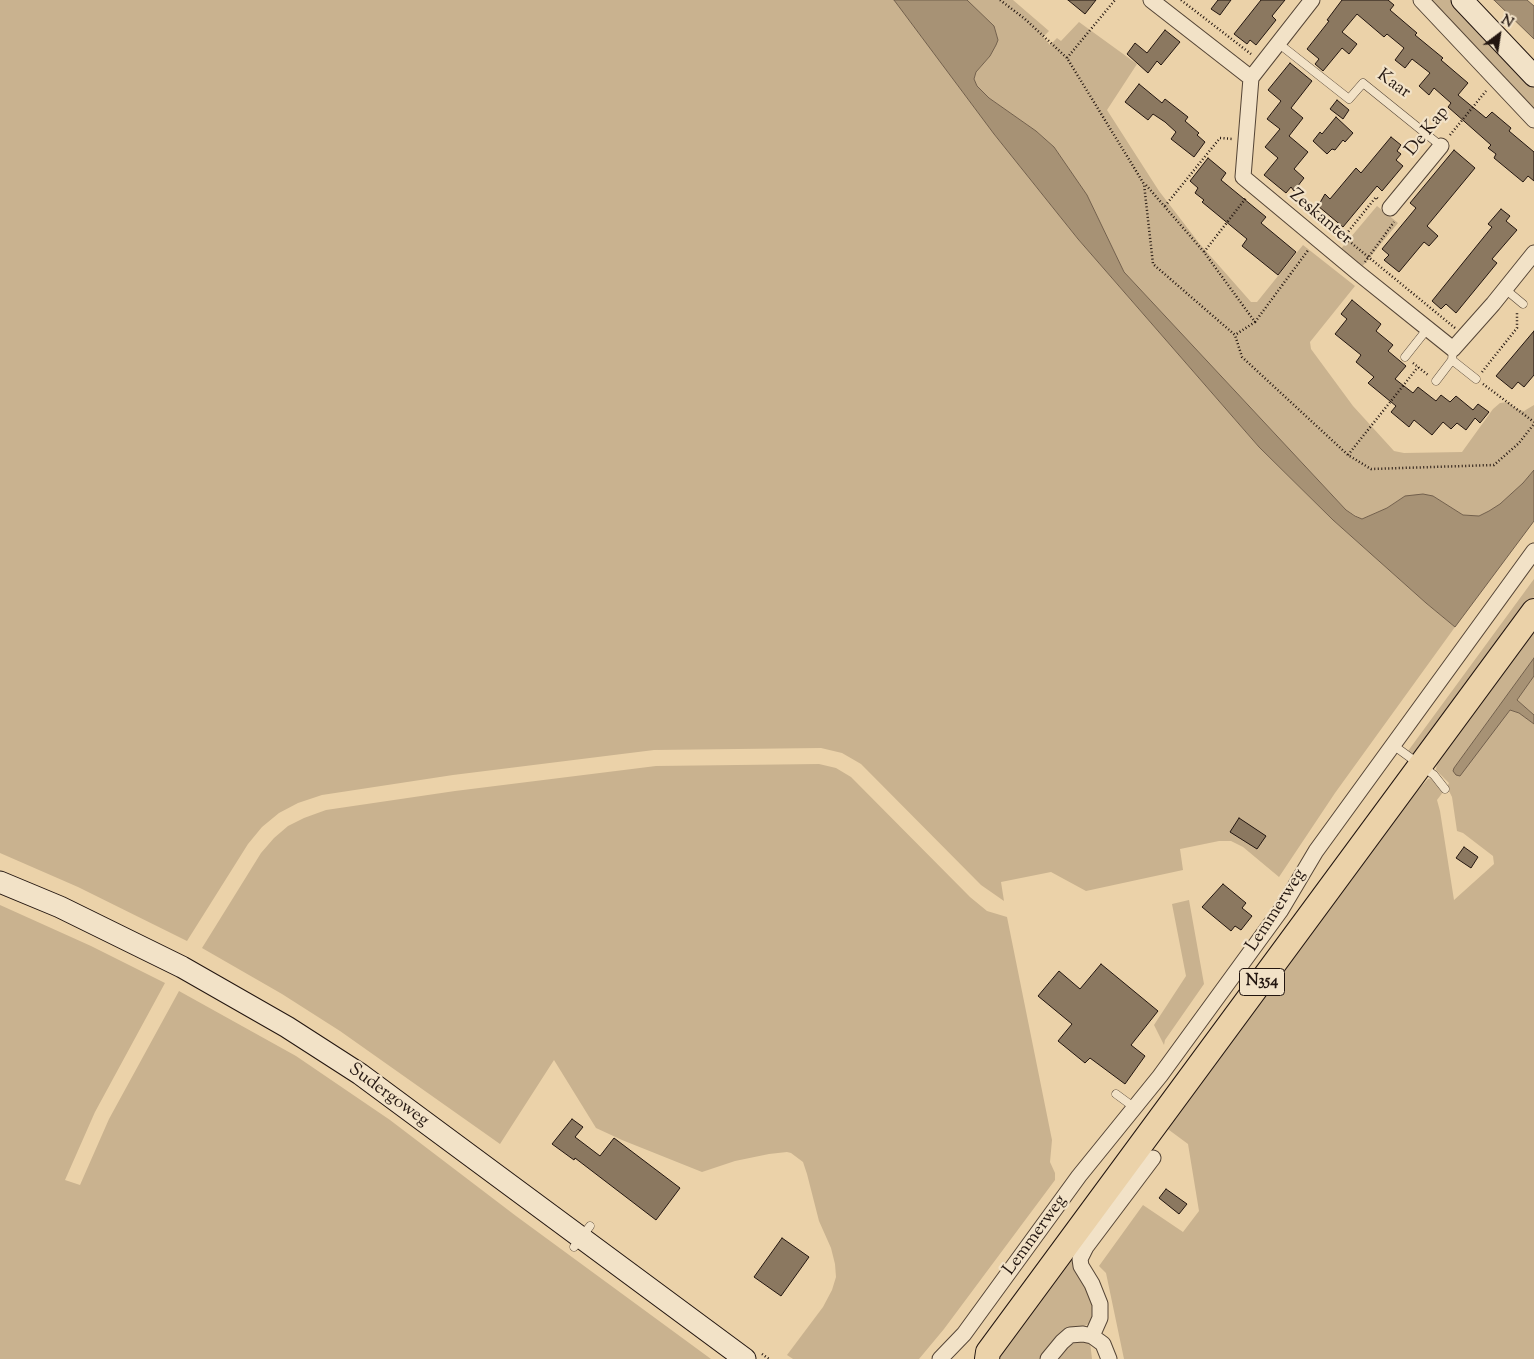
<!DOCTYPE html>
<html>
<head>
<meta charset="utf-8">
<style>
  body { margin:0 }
  #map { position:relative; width:1534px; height:1359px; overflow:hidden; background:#ebd2a9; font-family:"Sorts Mill Goudy",serif }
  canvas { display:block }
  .north { position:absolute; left:1474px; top:10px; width:50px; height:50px; -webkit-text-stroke:4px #f2e2c7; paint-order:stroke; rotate:31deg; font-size:14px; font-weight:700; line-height:20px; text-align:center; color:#231610 }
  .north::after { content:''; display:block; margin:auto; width:18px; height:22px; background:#231610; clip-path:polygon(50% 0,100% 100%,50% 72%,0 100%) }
</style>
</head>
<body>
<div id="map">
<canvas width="1534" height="1359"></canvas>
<div class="north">N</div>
</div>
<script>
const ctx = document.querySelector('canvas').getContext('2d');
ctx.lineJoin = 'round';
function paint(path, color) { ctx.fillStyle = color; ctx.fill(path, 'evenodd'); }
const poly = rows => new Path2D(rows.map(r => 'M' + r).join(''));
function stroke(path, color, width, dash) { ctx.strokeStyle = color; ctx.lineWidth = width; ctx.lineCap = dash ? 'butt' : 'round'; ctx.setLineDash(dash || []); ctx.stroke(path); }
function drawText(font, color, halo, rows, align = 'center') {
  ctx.font = font + ' "Sorts Mill Goudy",serif'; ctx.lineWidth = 4.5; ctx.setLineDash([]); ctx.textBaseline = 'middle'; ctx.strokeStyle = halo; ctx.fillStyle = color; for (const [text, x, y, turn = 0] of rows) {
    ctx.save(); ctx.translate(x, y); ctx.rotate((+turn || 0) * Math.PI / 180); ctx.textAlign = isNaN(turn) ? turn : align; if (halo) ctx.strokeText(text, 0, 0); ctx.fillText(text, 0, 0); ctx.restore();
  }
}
const green = poly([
  [0,0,894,0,994,134,1078,239,1259,447,1333,520,1426,603,1455,627,1335,793,1279,877,1243,847,1231,841,1219,841,1180,849,1183,870,1086,891,1051,872,1001,882,1004,901,981,885,861,764,842,753,821,748,654,750,453,775,322,795,298,803,279,813,262,827,248,844,187,941,78,887,0,853],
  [967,0,1013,0,1049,31,1043,37,1050,45,1057,38,1061,41,1079,22,1137,64,1107,110,1159,191,1199,243,1251,302,1257,302,1303,245,1355,286,1310,342,1311,349,1353,406,1394,451,1404,453,1462,452,1493,409,1500,403,1507,402,1517,409,1524,411,1534,405,1534,470,1523,483,1500,504,1489,511,1479,516,1463,515,1433,496,1405,496,1387,508,1362,519,1346,510,1124,272,1087,195,1054,147,1036,131,989,98,977,86,974,79,976,72,990,56,998,40,994,26],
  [1430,0,1454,0,1534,86,1534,110],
  [1377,206,1398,223,1361,268,1340,250],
  [1534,579,1534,597,1416,756,1410,755,1408,751],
  [1534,623,1534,658,1454,768,1510,710,1519,713,1534,724,1534,1359,1124,1359,1106,1273,1099,1266,1143,1205,1183,1232,1199,1211,1188,1144,1165,1127,1412,795,1415,793,1428,779,1433,778,1443,792,1437,800,1440,811,1454,900,1494,864,1493,856,1463,833,1457,831,1452,797,1447,787,1449,783,1436,770,1438,753],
  [1534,676,1534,715,1517,700],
  [819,764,836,768,851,777,970,897,987,911,1007,917,1052,1140,1050,1162,1055,1173,1055,1180,944,1329,919,1359,793,1359,787,1355,823,1307,832,1290,836,1277,835,1264,831,1248,819,1221,807,1174,803,1162,791,1153,787,1152,769,1154,735,1161,702,1172,622,1140,596,1128,554,1060,500,1144,340,1031,282,994,202,948,261,853,274,838,288,826,304,818,326,810,455,791,656,766],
  [1189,900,1204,984,1165,1040,1164,1045,1154,1025,1186,976,1172,904],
  [0,905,91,946,165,983,95,1112,65,1180,80,1185,109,1119,179,991,296,1056,390,1120,516,1216,711,1359,0,1359],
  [1073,1251,1095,1302,1093,1322,1084,1326,1073,1328,1043,1359,993,1359],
  [1074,1341,1090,1342,1092,1359,1054,1359]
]);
const water = poly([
  [894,0,967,0,994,26,998,40,996,45,990,56,976,72,974,79,977,86,989,98,1036,131,1054,147,1087,195,1124,272,1346,510,1355,516,1362,519,1387,508,1405,496,1423,494,1433,496,1463,515,1479,516,1489,511,1500,504,1523,483,1534,470,1534,521,1455,627,1426,603,1333,520,1259,447,1078,239,994,134,894,0],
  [1494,0,1527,0,1534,6,1534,39,1494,0],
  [1534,658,1534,676,1517,700,1534,715,1534,724,1519,713,1510,710,1460,776,1456,775,1453,771,1454,768,1534,658]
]);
const building = poly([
  [1068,0,1096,0,1085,14,1068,0],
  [1218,0,1231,0,1220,15,1211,9,1218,0],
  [1261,0,1285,0,1272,16,1276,20,1256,45,1250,40,1247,44,1234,34,1261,0],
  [1342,0,1388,0,1394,5,1390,10,1417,33,1415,35,1443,58,1441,60,1468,83,1458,95,1486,118,1492,112,1511,128,1509,131,1534,152,1534,181,1528,176,1523,182,1494,158,1496,154,1488,148,1491,145,1448,107,1451,103,1434,88,1429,95,1419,86,1430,73,1412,59,1405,68,1395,60,1404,48,1387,34,1384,37,1357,14,1342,32,1357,44,1349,54,1342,48,1323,71,1315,64,1319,59,1307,49,1329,21,1327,20,1342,0],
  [1165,30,1180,42,1161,65,1157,61,1148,73,1127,54,1135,43,1147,53,1165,30],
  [1290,63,1312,81,1291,108,1303,118,1289,136,1308,152,1294,169,1304,178,1294,191,1291,187,1286,193,1264,175,1278,158,1265,147,1280,129,1267,119,1281,101,1268,90,1290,63],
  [1139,84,1162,103,1165,99,1188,117,1185,121,1199,133,1197,135,1205,142,1194,157,1171,139,1176,132,1165,122,1153,114,1148,120,1125,102,1139,84],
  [1337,100,1349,110,1343,119,1330,109,1337,100],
  [1336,117,1353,133,1345,142,1343,140,1335,150,1332,149,1327,154,1313,141,1320,132,1322,134,1336,117],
  [1391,137,1401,145,1397,151,1401,154,1396,160,1403,166,1382,191,1377,186,1343,227,1318,206,1325,194,1330,199,1356,168,1361,173,1391,137],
  [1454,150,1475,168,1427,226,1438,236,1429,246,1424,242,1399,272,1384,260,1389,255,1382,249,1416,208,1410,203,1454,150],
  [1208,158,1226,173,1221,180,1266,217,1261,223,1296,252,1278,275,1242,246,1247,239,1202,202,1204,200,1195,193,1198,188,1190,181,1208,158],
  [1501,209,1510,216,1506,221,1517,230,1492,259,1497,263,1456,313,1446,304,1441,309,1432,301,1492,227,1488,224,1501,209],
  [1352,300,1381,324,1376,331,1393,345,1388,351,1406,366,1395,379,1413,393,1418,387,1436,401,1441,395,1450,402,1456,396,1473,410,1478,404,1489,412,1480,423,1475,418,1466,430,1457,423,1451,429,1443,422,1432,435,1414,420,1409,427,1391,412,1396,406,1368,383,1374,377,1356,362,1361,355,1335,334,1347,319,1341,314,1352,300],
  [1534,331,1534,375,1524,387,1518,382,1512,389,1496,376,1534,331],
  [1239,818,1266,836,1257,849,1230,832,1239,818],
  [1464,847,1478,857,1471,868,1456,858,1464,847],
  [1223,884,1246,903,1242,908,1252,916,1241,930,1235,926,1231,931,1202,907,1223,884],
  [1101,964,1158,1011,1131,1045,1145,1056,1125,1084,1090,1058,1085,1063,1058,1041,1072,1024,1038,996,1059,971,1080,989,1101,964],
  [572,1119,583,1127,575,1137,600,1156,614,1138,680,1188,656,1220,575,1158,574,1160,552,1144,572,1119],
  [1166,1189,1187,1204,1179,1214,1159,1198,1166,1189],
  [782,1238,809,1257,781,1296,754,1277,782,1238]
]);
const path = poly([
  [1000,0,1025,19,1067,58,1144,184,1153,264,1235,335,1242,357,1348,455,1371,469,1494,465,1519,443,1534,424],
  [1181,0,1251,54],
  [1067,58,1115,0],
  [1450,135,1486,91],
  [1146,185,1204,252,1255,322,1235,335],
  [1165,206,1220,138,1233,139],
  [1300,207,1302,204,1344,237,1455,328],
  [1344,237,1376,197,1379,200],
  [1204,252,1246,198],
  [1365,262,1394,222],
  [1255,322,1309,249],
  [1413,363,1428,375],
  [1482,372,1517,328,1517,312],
  [1483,384,1534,422],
  [1348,455,1418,367],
  [762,1354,769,1359]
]);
const lane = poly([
  [1278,43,1349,99,1363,83,1441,146],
  [1505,289,1523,304],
  [1405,357,1428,328],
  [1452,360,1476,379],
  [1436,381,1452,360,1453,349],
  [1393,745,1434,775,1445,789],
  [1116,1094,1135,1108],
  [574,1247,590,1226]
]);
const street = poly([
  [1151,0,1251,78,1243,177,1357,272,1453,349,1493,304,1534,253],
  [1421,0,1534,120],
  [1251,78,1312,0],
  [1390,208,1441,146],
  [940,1359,964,1334,1079,1176,1160,1076,1281,910,1316,851,1534,551],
  [1048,1359,1062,1342,1070,1335,1083,1334,1092,1336],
  [1109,1359,1103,1344,1092,1336,1100,1318,1100,1304,1092,1284,1081,1266,1080,1259,1086,1247,1153,1158]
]);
const secondary = poly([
  [1462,0,1534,76],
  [0,882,60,907,182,967,287,1027,360,1074,745,1359]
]);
const primary = poly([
  [987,1359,988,1352,1534,611]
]);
const shields = [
  [1262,982,45]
];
const shieldNames = [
  ["N354",1262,982]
];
const streetNames = [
  ["Kaar",1393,85,36],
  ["De Kap",1428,132,-51],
  ["Zeskanter",1320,218,40],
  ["Lemmerweg",1277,911,-57],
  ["Sudergoweg",388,1096,36],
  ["Lemmerweg",1036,1236,-54]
];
paint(green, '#c9b28f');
paint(water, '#a79275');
stroke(water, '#72604d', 1);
paint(building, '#8b7860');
stroke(building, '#231610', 1);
stroke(lane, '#554536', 9);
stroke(street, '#554536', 17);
stroke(secondary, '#231610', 23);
stroke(primary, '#231610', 26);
stroke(path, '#231610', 2.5, [1, 2.5]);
stroke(lane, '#f2e2c7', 8);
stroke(street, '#f2e2c7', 15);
stroke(secondary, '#f2e2c7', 21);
stroke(primary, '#ebd2a9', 24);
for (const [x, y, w] of shields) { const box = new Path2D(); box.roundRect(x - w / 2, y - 13.5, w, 27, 4); ctx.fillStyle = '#f2e2c7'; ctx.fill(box); stroke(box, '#231610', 1); }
drawText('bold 16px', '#231610', null, shieldNames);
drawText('18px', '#231610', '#f2e2c7', streetNames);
</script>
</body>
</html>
